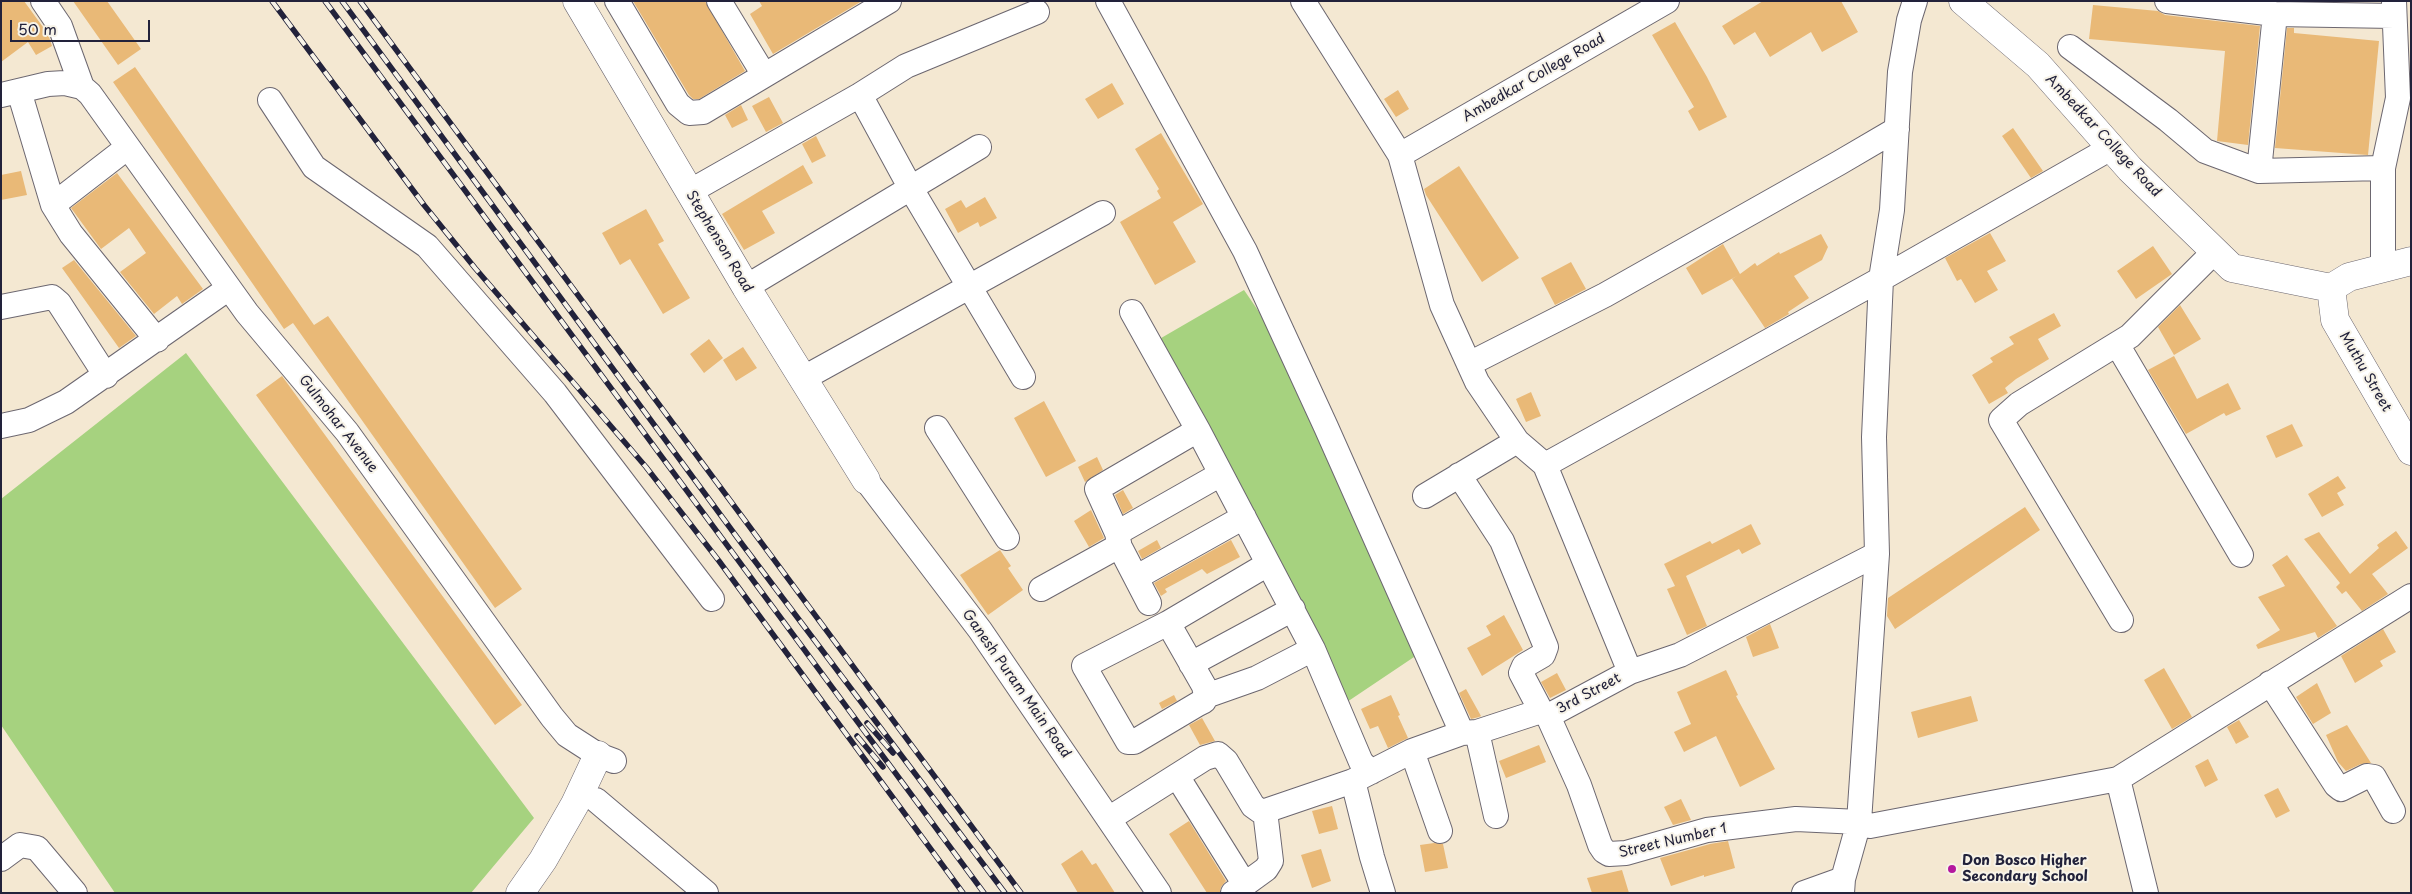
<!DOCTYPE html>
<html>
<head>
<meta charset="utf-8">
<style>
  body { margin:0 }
  #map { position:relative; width:2412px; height:894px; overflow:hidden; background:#f4e8d2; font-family:"Playpen Sans",sans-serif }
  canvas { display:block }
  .frame { position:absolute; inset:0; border:2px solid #22223b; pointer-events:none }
  .scale { position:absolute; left:10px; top:20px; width:140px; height:22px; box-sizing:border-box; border:2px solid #22223b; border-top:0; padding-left:6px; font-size:15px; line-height:18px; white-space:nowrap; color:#22223b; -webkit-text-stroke:4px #f7f3e8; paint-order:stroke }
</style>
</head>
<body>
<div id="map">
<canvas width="2412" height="894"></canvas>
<div class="frame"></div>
<div class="scale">50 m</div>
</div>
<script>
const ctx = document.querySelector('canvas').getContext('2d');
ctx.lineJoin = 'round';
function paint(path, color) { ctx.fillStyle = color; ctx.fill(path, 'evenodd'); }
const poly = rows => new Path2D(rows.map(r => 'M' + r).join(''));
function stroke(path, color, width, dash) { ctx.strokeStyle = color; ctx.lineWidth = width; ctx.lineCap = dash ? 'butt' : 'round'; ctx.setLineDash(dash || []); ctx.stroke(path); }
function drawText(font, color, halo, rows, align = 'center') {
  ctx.font = font + ' "Playpen Sans",sans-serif'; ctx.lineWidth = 4; ctx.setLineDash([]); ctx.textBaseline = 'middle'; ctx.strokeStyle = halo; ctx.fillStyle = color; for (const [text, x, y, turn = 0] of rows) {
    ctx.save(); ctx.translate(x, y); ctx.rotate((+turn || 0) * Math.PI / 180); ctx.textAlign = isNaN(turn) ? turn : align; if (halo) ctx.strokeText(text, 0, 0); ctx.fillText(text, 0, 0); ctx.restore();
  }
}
const green = poly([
  [1244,290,1266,322,1417,655,1344,704,1156,341],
  [186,353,534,818,471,893,115,893,1,725,1,499]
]);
const building = poly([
  [1,1,24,1,48,34,52,46,36,55,28,42,1,62],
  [73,1,107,1,141,49,118,65],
  [633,1,705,1,745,71,699,99,693,99,689,95],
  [759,1,862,1,773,54,750,14,762,6],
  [1763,1,1841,1,1858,32,1822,52,1811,32,1770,57,1755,32,1734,45,1722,26],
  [2093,5,2158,11,2165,15,2260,26,2248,145,2217,141,2225,51,2089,39],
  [1675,22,1707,77,1727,117,1699,131,1688,111,1694,107,1652,35],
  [2287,28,2294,28,2294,33,2379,41,2368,155,2275,148],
  [135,67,314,325,328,316,522,589,495,608,293,323,284,329,113,82],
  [1112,83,1124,104,1098,119,1085,99],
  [1398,90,1409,109,1396,117,1384,99],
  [769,97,783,123,766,132,752,106],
  [741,105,748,120,732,128,725,115],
  [2013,128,2043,171,2031,178,2002,136],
  [1161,133,1203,204,1173,222,1196,262,1155,285,1120,222,1161,198,1157,191,1159,189,1135,149],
  [816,136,826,156,812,163,802,144],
  [803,165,813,183,762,211,775,233,744,250,722,214],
  [1459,166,1519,258,1482,282,1426,195,1424,189],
  [21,171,27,195,1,200,1,175],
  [117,173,203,289,182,304,177,296,154,314,120,272,146,253,129,228,101,249,71,208],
  [985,197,997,218,980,227,978,222,958,233,945,209,961,200,966,208],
  [646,209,664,241,658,244,690,298,663,314,630,259,620,265,602,233],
  [1990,233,2006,261,1987,271,1998,290,1975,303,1961,279,1957,281,1945,258],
  [1821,234,1828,247,1822,260,1794,276,1809,298,1788,312,1789,314,1765,328,1732,279,1737,276,1702,295,1686,268,1723,244,1740,274,1755,263,1757,266,1779,252,1780,254],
  [2153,246,2172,274,2136,299,2117,271],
  [74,260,136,336,119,348,62,268],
  [1571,262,1586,289,1555,305,1541,278],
  [2180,305,2201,339,2174,355,2158,327],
  [2054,313,2061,326,2038,339,2049,359,2016,379,2005,388,2008,393,1989,404,1972,375,1993,362,1990,358,2014,344,2009,337],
  [709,339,723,358,704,373,690,354],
  [743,347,757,368,736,381,723,360],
  [2174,356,2197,399,2228,383,2241,409,2226,416,2224,413,2186,434,2148,370],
  [282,376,522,705,495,725,256,395],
  [1531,392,1541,416,1526,422,1516,399],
  [1044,401,1076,461,1046,477,1014,418],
  [2292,424,2303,446,2276,458,2266,436],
  [1097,457,1103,470,1085,482,1078,467],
  [2338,476,2346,488,2337,493,2344,505,2322,517,2308,494],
  [1123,490,1133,508,1123,514,1115,495],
  [2025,507,2040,530,1895,629,1887,616,1888,598],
  [1091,510,1104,538,1089,547,1074,521],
  [1751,524,1761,544,1742,554,1739,549,1686,576,1707,626,1687,635,1667,589,1675,586,1664,564,1710,541,1712,544],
  [2396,531,2408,548,2372,574,2388,594,2362,611,2346,591,2342,594,2336,587,2340,583,2304,539,2319,532,2350,574,2379,548,2377,545],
  [1157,540,1161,548,1142,559,1138,551],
  [1231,540,1240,557,1207,574,1202,569,1165,589,1167,592,1161,596,1154,583],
  [1000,550,1011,566,1008,568,1023,590,988,615,960,575],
  [2287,555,2337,626,2318,638,2315,632,2258,649,2256,645,2280,630,2258,597,2285,586,2272,565],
  [1504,615,1523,650,1482,676,1467,648,1491,635,1486,626],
  [1770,624,1779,648,1753,657,1746,637],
  [2383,629,2396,652,2380,661,2383,666,2355,683,2341,656],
  [2164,668,2192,717,2172,729,2144,680],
  [1726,670,1738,695,1736,696,1775,769,1740,787,1716,736,1684,752,1674,732,1691,724,1677,692],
  [1557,673,1566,690,1550,698,1541,682],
  [2317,683,2331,713,2313,724,2296,697],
  [1466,689,1481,716,1479,717,1471,719,1459,693],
  [1174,695,1177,701,1162,709,1159,703],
  [1391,695,1400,715,1398,716,1408,738,1388,748,1378,726,1370,729,1361,709],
  [1971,696,1978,721,1918,738,1911,712],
  [1202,718,1215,741,1200,745,1189,725],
  [2239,720,2249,737,2236,744,2227,727],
  [2347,725,2371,763,2361,764,2346,771,2338,762,2326,735],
  [1539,745,1546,762,1506,778,1499,761],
  [2208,759,2218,780,2205,787,2195,766],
  [2278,788,2290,811,2276,818,2264,795],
  [1681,799,1691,820,1673,825,1664,807],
  [1332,806,1338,829,1319,834,1312,811],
  [1189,821,1226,881,1221,887,1220,893,1207,893,1169,834],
  [1728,841,1735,868,1704,877,1704,875,1671,886,1660,858,1710,844],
  [1434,843,1443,844,1448,868,1425,872,1420,845],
  [1321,849,1331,881,1312,888,1301,855],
  [1082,850,1092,865,1096,863,1115,893,1078,893,1061,864],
  [1622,870,1629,893,1592,893,1587,878]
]);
const minor = poly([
  [43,1,60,26,82,87],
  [617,1,678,104,689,113,703,112,889,1],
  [719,1,764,75],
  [1108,1,1245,251,1326,427,1462,733],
  [1303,1,1400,155,1442,305,1477,382,1517,441,1545,465,1630,672],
  [2167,1,2275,14,2394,16],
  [2275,14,2259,171,2383,168],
  [2070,47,2168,120,2205,151,2259,171],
  [19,91,53,205,71,234,157,340],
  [1,95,48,84,65,83,82,87,90,94,247,313,347,432,552,717,567,735,598,755,614,761],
  [860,95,910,187,1023,377],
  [270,100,314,167,427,246,555,393,712,599],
  [1400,155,1667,1],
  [689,192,860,95,906,66,1037,12],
  [53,205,128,147],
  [2383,268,2383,168,2398,98,2394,1],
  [746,287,979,147],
  [1,307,52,297,59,303,106,376],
  [1132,312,1198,430,1313,649,1361,762,1371,772],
  [2117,344,2241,555],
  [1469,364,1605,295,1839,163,1897,129],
  [802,379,1103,213],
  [1,426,29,420,66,402,229,288],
  [937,428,1007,538],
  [1545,465,1881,279,2111,148],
  [1459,475,1502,541,1546,647,1543,655,1524,666,1521,673,1541,711],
  [866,480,980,630,1159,893],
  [1425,496,1517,441],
  [1117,533,1221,474],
  [1120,548,1117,533,1097,489,1198,430],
  [1137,577,1244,517],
  [1041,589,1117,547,1121,549,1149,603],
  [2121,620,2001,420,2019,404,2130,336,2215,251],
  [1168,623,1204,686,1206,696,1204,701,1198,704,1134,742,1128,742,1084,666,1168,623],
  [1168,623,1268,564],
  [1191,664,1293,609],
  [2270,683,2336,785,2341,789,2367,776,2374,777,2393,811],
  [1206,696,1257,678,1313,649],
  [1548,716,1579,785,1600,845,1604,851,1609,854,1626,853,1707,830,1796,819,1859,822,1870,826,2118,779,2411,596],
  [1477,732,1496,816],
  [1412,751,1440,831],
  [1177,776,1245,885],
  [2118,779,2146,893],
  [1353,781,1372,857,1383,893],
  [596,800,706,893],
  [1265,811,1353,781,1412,751,1462,733,1477,732,1541,711,1548,716,1630,672,1680,655,1877,554],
  [1110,818,1205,758,1218,754,1226,761,1253,806,1260,811,1265,811],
  [1,859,20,845,37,848,75,893],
  [1233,893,1266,869,1271,861,1265,811],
  [1804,893,1843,879],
  [1842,893,1843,879,1859,822,1877,554,1874,437,1881,279,1892,210,1900,72,1909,20,1915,1]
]);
const major = poly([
  [577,1,746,287,866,480],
  [1963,1,2038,65,2130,169,2232,268,2331,288],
  [2331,288,2335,320,2411,451],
  [2331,288,2349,277,2411,261],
  [520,893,543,860,575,804,598,755]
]);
const rail = poly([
  [272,1,424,205,475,268,646,467,719,561,963,893],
  [325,1,984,893],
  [342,1,742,544,1005,893],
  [360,1,1021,893],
  [867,723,893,753],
  [857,736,883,767]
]);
const markers = [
  [1952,869,5,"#b5179e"]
];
const streetNames = [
  ["Ambedkar College Road",1534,78,-30],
  ["Ambedkar College Road",2103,136,47],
  ["Stephenson Road",719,242,59],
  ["Muthu Street",2365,372,60],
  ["Gulmohar Avenue",338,424,52],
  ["Ganesh Puram Main Road",1016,684,55],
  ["3rd Street",1589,694,-28],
  ["Street Number 1",1673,841,-13]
];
const poiNames = [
  ["Don Bosco Higher",1962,861],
  ["Secondary School",1962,877]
];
paint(green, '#a6d27f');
paint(building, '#e9b977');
stroke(minor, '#6c6770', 26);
stroke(major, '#6c6770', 29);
stroke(minor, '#fff', 24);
stroke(major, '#fff', 28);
stroke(rail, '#22223b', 5.5);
stroke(rail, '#f7f3e8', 4, [11]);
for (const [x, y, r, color] of markers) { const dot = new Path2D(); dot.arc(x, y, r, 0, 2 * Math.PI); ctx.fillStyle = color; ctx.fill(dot); stroke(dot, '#f7f3e8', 2); }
drawText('14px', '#22223b', '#f7f3e8', streetNames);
drawText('bold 14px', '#22223b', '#f7f3e8', poiNames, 'left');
</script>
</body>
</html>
